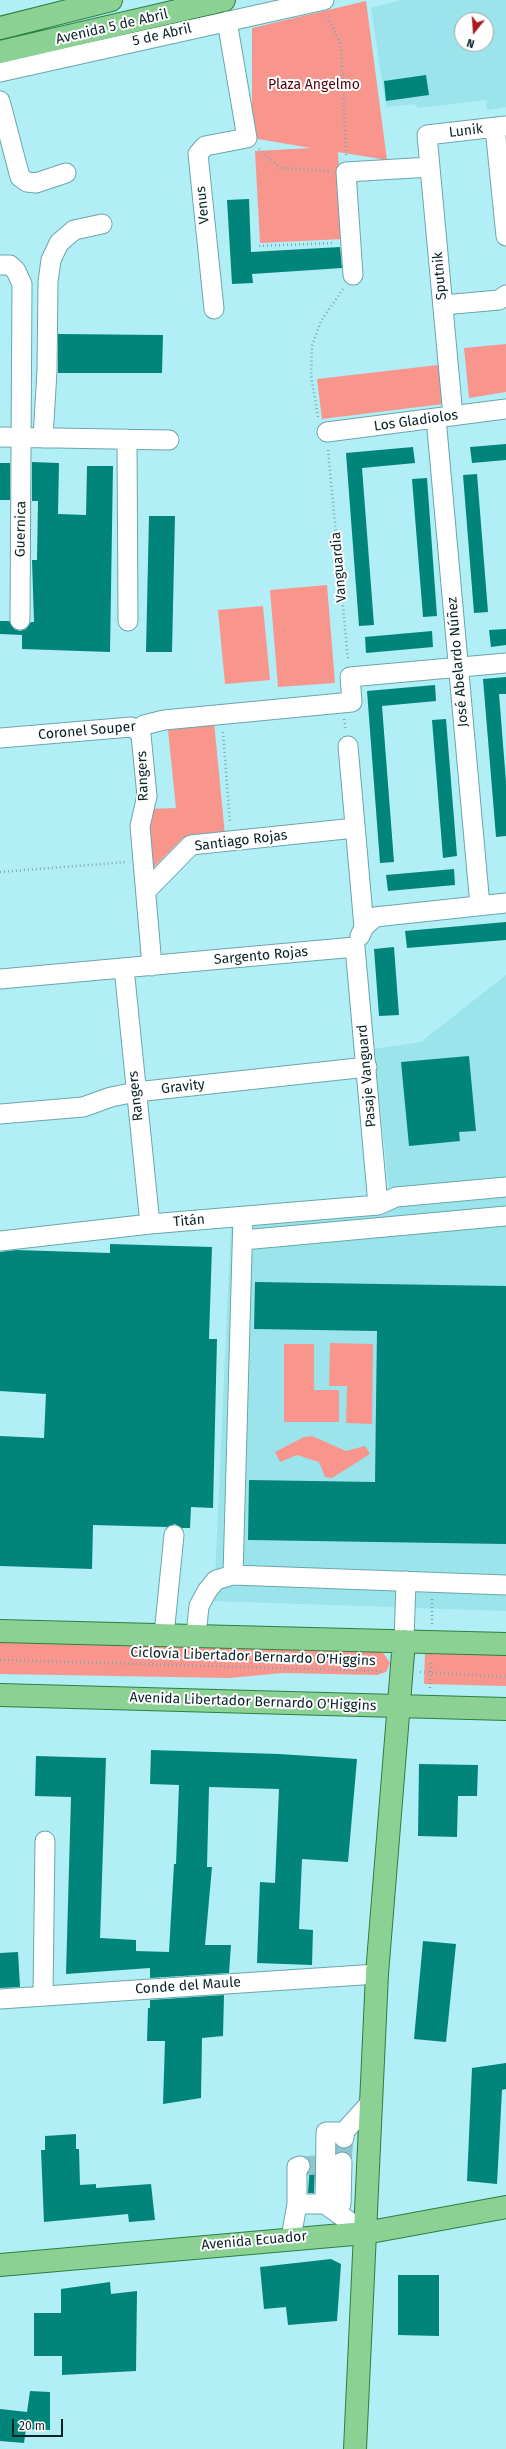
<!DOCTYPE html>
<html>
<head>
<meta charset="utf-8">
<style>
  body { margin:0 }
  #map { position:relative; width:506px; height:2449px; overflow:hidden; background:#b1eef6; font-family:"Fira Sans",sans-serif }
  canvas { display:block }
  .north { position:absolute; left:454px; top:12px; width:40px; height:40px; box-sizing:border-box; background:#fff; border:1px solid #9da7a8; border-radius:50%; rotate:197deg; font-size:11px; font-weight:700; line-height:16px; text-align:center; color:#092225 }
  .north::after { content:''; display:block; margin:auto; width:14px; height:18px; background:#ac1921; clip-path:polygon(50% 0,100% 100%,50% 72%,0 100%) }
  .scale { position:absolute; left:12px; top:2419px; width:51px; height:18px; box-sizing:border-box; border:2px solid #092225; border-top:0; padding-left:5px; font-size:12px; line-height:14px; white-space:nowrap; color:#092225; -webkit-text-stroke:3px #fff; paint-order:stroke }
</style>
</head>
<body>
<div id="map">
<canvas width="506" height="2449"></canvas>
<div class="north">N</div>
<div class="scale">20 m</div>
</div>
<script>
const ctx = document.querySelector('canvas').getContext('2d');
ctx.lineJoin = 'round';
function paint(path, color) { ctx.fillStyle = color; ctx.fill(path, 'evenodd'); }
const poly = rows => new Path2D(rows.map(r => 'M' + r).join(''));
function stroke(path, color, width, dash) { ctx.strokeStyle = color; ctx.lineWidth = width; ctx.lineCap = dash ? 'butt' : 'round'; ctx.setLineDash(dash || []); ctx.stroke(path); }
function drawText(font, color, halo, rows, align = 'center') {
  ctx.font = font + ' "Fira Sans",sans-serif'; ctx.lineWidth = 4; ctx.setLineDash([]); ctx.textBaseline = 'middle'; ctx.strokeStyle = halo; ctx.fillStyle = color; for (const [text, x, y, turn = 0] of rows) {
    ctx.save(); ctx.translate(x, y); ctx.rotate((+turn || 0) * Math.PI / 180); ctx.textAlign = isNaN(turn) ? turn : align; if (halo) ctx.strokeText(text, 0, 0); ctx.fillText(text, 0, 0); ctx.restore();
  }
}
const built = poly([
  [401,0,506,0,506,107,487,110,486,100,417,108,416,104,386,107,371,8],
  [462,20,486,20,486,44,462,44],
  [506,975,506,1611,214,1601,231,1224,391,1209,374,1049,421,1042]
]);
const green = poly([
  [366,1,387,160,338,152,343,239,260,243,255,151,311,148,252,138,252,28],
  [506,344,506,392,469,398,464,348],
  [438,365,443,404,322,419,317,379],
  [327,585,335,683,278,687,270,590],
  [263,606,270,680,225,684,218,610],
  [214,722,225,835,182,839,152,869,148,809,176,808,168,730],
  [330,1343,373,1344,372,1424,346,1423,347,1386,329,1386],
  [284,1344,314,1344,314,1390,339,1390,339,1422,284,1422],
  [312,1436,346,1451,365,1446,370,1454,332,1478,325,1477,319,1462,297,1455,280,1462,275,1452,304,1437],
  [0,1639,377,1650,384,1654,390,1663,386,1672,377,1675,282,1673,230,1678,0,1674],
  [430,1650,506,1652,506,1686,424,1684,425,1653]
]);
const building = poly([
  [426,75,429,95,386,101,384,81],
  [249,199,251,252,340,247,342,268,252,274,253,283,232,284,227,200],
  [58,334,163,335,162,373,58,373],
  [506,444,506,460,472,463,470,447],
  [413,447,415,463,362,468,374,625,359,626,346,453],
  [32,462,59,463,58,514,86,515,87,466,113,466,110,652,22,649,22,635,0,634,0,621,9,621,14,629,20,631,26,629,31,622,34,622,32,560,37,560,38,501,32,501],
  [0,463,10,463,10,500,0,500],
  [477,474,488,612,474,613,463,475],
  [427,478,437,616,423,617,412,479],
  [149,516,175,516,172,652,146,652],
  [506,629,506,645,491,647,489,630],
  [432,631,433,647,366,653,365,637],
  [506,677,506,694,499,694,506,782,506,836,496,837,483,679],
  [435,685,436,701,382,706,394,862,380,863,367,691],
  [446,719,457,856,443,858,432,720],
  [454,869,455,885,388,891,386,875],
  [506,922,506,940,407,948,405,931],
  [394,947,399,1015,379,1016,374,949],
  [469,1056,476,1131,459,1132,460,1141,409,1146,401,1062],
  [110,1244,212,1247,209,1339,217,1339,213,1508,191,1507,190,1528,182,1528,175,1524,167,1527,93,1525,92,1569,0,1566,0,1436,44,1438,46,1394,0,1391,0,1252,16,1250,110,1253],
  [255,1282,506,1286,506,1544,248,1540,249,1480,375,1482,377,1331,254,1329],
  [151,1750,279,1754,357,1759,348,1862,302,1859,299,1929,313,1930,312,1965,257,1963,260,1882,275,1883,279,1789,209,1787,207,1867,212,1867,205,1945,231,1945,229,1973,150,1978,150,1968,66,1974,71,1797,35,1796,36,1756,106,1758,100,1938,136,1940,136,1951,169,1952,174,1864,176,1864,179,1785,150,1784],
  [419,1764,478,1765,477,1796,458,1796,457,1837,418,1836],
  [423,1941,456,1944,446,2042,414,2039],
  [18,1952,20,1987,0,1988,0,1953],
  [224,1995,223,2036,202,2038,201,2098,163,2104,165,2041,147,2041,148,2008,150,2008,150,2000],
  [506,2063,506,2089,502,2090,497,2184,467,2181,472,2068],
  [76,2134,76,2149,79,2149,80,2185,96,2184,96,2188,151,2184,155,2220,129,2222,128,2214,44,2222,41,2150,45,2150,45,2136],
  [310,2163,315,2163,314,2193,308,2193],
  [331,2259,341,2264,337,2321,288,2325,286,2307,264,2309,260,2267],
  [398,2275,439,2275,439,2336,398,2335],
  [110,2282,111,2294,137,2291,136,2371,62,2375,62,2356,34,2356,34,2313,61,2313,61,2289],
  [30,2391,50,2392,50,2430,26,2429,24,2443,0,2441,0,2409,27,2412]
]);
const minorTunnel = poly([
  [342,2162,344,2138],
  [300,2166,321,2165]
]);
const path = poly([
  [328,17,341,45,346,155],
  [259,149,280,168,329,171],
  [259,246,333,243],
  [318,417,311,375,312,346,321,321,343,289],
  [328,450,348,660],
  [344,719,346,730],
  [223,732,230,823],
  [0,872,127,862],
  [432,1624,432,1599],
  [0,1660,383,1671],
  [420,1672,506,1677],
  [430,1688,431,1661]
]);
const minor = poly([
  [0,72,324,0],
  [0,101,20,177,27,182,36,183,66,173],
  [495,128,506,236],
  [0,265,10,265,16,271,22,284,20,620],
  [353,275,346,172,430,167],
  [443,305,499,300,506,295],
  [214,309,198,154,205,146,247,138,227,21],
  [453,416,427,135,506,126],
  [436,418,480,906],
  [327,432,506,409],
  [0,437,169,440],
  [43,438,47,371,48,282,51,260,59,243,74,230,102,224],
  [127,439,128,621],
  [137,730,144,725,164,720,352,702,350,677,506,663],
  [137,730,141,735,147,796,140,826,152,966],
  [0,738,131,727,137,730],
  [348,746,364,927],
  [146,891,191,845,355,828],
  [360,936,364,927,375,917,506,903],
  [355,947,378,1205],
  [124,968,150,1224],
  [0,979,355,947],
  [0,1114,83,1107,111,1097,136,1092,367,1067],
  [243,1240,506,1216],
  [0,1241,150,1224,378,1205,396,1197,506,1187],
  [233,1575,243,1216],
  [164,1635,174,1535],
  [196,1636,199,1606,207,1591,216,1580,233,1575,506,1585],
  [404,1641,406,1581],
  [43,1995,45,1841],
  [0,1999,377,1974],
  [344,2138,344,2132,371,2102],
  [342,2162,341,2204,325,2204,326,2132,344,2132],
  [297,2204,297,2167,300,2166],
  [291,2238,297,2204,325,2204,365,2233]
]);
const major = poly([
  [0,28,111,0],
  [0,52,224,0],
  [0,1631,506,1644],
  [0,1695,506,1709],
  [0,2265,365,2233,506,2207],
  [355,2449,377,1974,404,1641]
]);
const streetNames = [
  ["Avenida 5 de Abril",112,27,-13],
  ["5 de Abril",162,35,-13],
  ["Lunik",466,131,-7],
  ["Venus",203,205,-96],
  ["Sputnik",440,276,-95],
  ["Los Gladiolos",416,421,-8],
  ["Guernica",21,529,-89],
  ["Vanguardia",339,567,-95],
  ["José Abelardo Núñez",458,662,-95],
  ["Coronel Souper",87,731,-5],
  ["Rangers",143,776,-92],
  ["Santiago Rojas",241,841,-7],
  ["Sargento Rojas",261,956,-5],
  ["Pasaje Vanguard",367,1076,-95],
  ["Gravity",183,1087,-6],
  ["Rangers",136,1096,-96],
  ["Titán",189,1221,-5],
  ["Ciclovía Libertador Bernardo O'Higgins",253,1657,2],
  ["Avenida Libertador Bernardo O'Higgins",253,1702,2],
  ["Conde del Maule",188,1986,-4],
  ["Avenida Ecuador",254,2241,-5]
];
const parkNames = [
  ["Plaza Angelmo",314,85]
];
paint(built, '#9be4ec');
paint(green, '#f8968e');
paint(building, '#01857b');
stroke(minorTunnel, '#8fc5cc', 19, [19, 10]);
stroke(minor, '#6aa6ad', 21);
stroke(major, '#2b803e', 24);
stroke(path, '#79aab1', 2.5, [1, 3]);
stroke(minor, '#fff', 19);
stroke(major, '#8bd194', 22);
drawText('14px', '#092225', '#fff', streetNames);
drawText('14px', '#560007', '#fff', parkNames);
</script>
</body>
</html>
